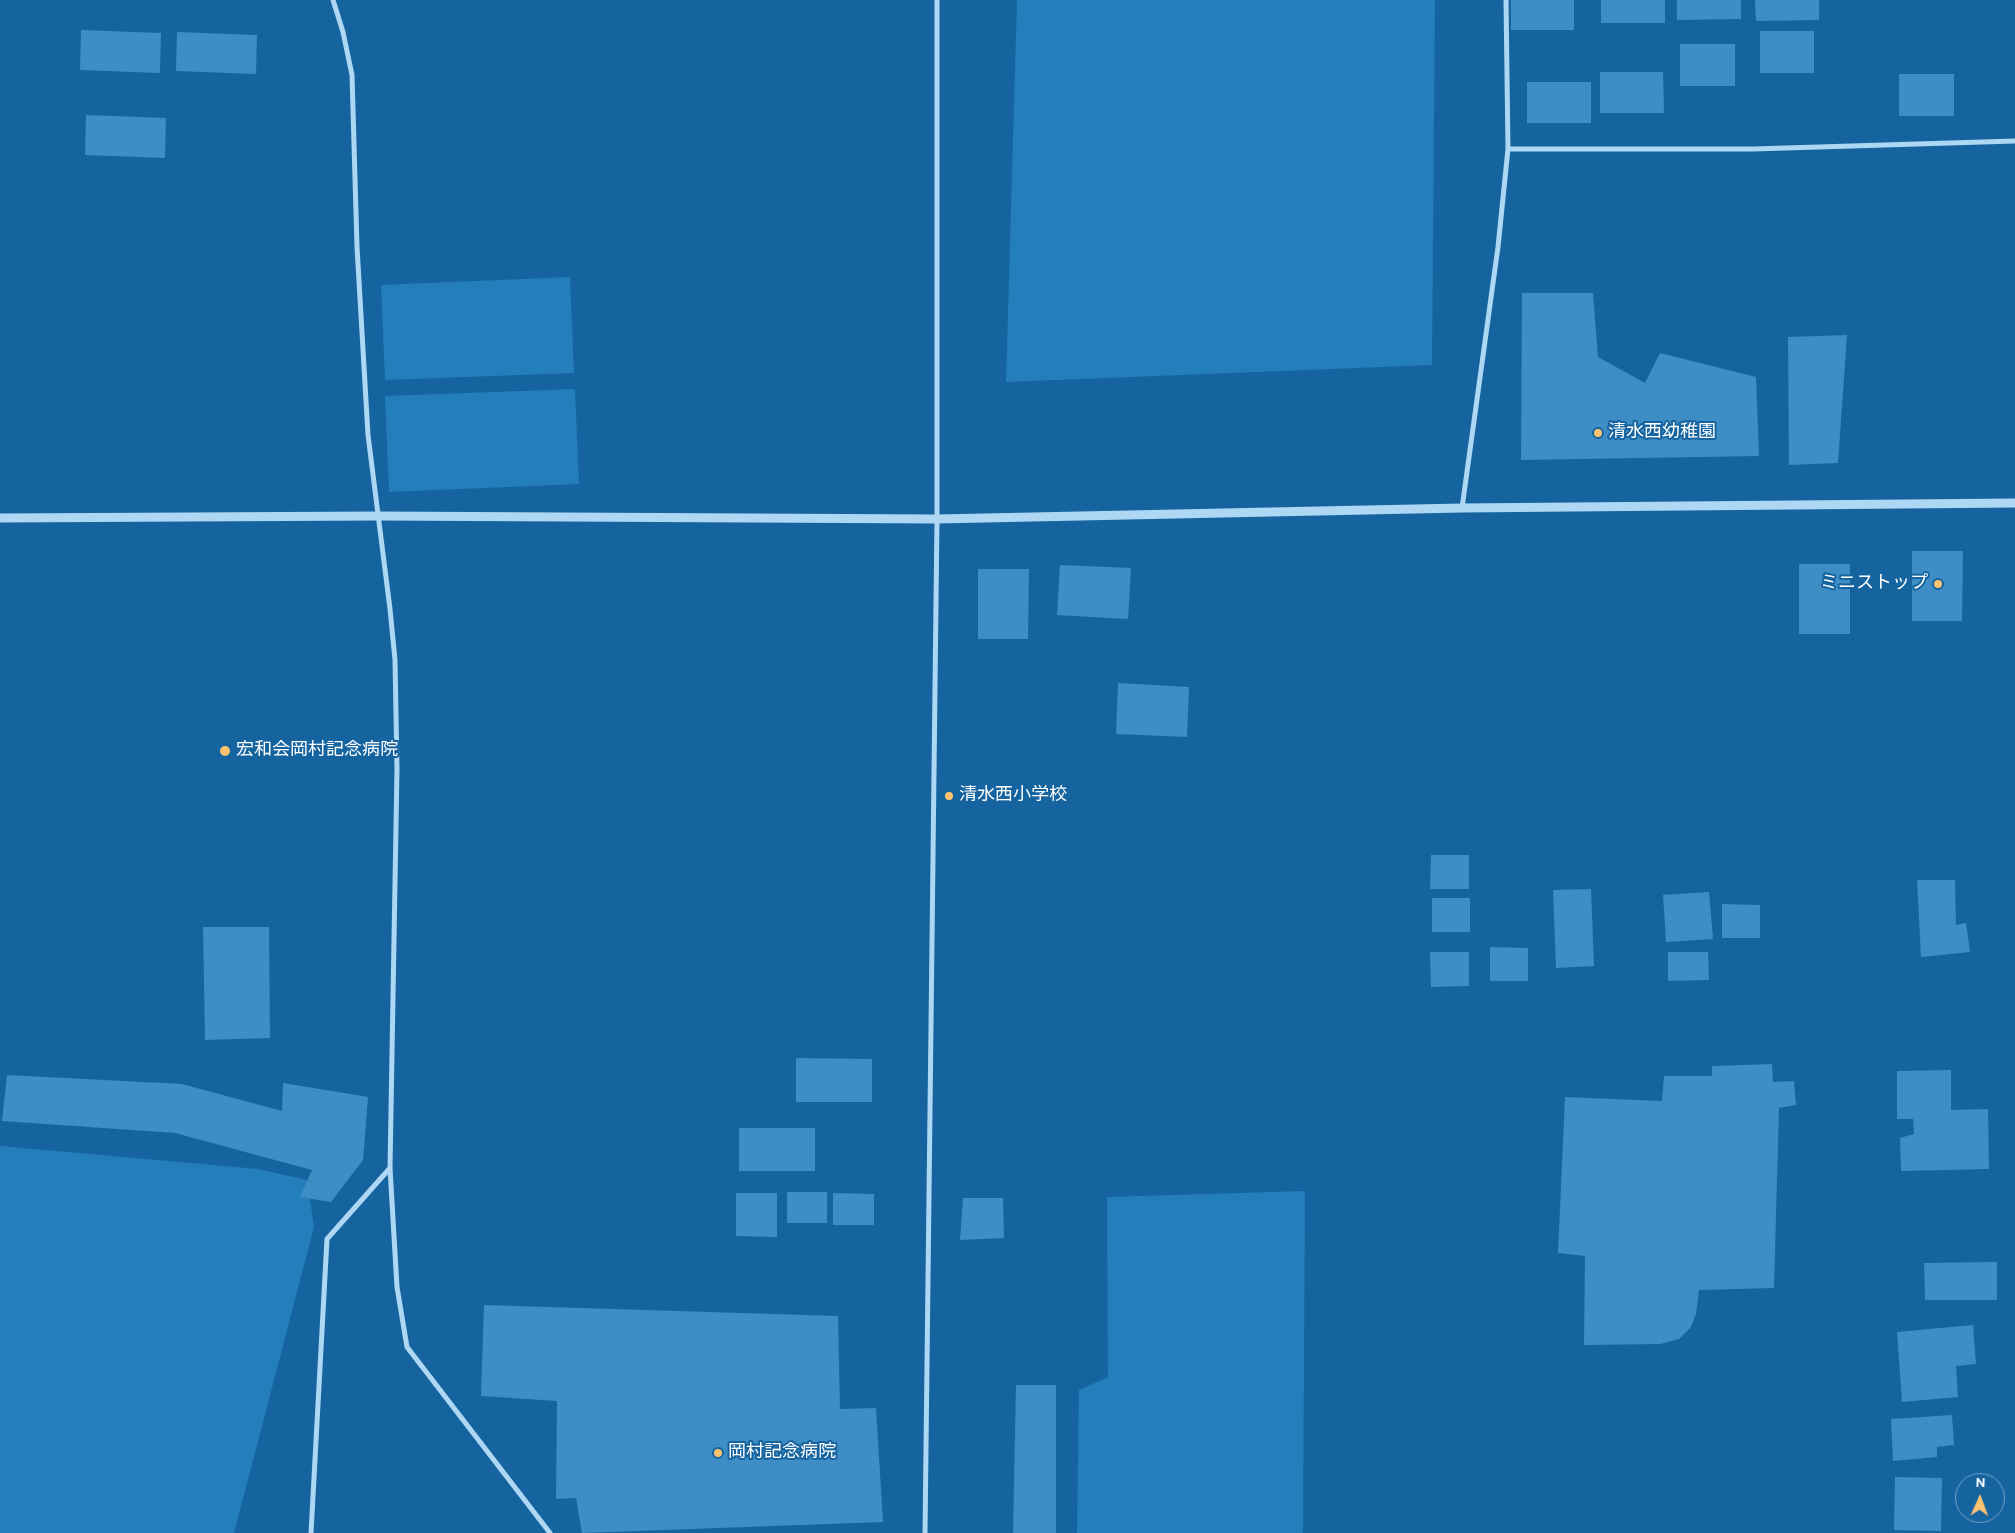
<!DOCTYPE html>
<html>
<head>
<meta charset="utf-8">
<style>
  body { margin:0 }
  #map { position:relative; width:2015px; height:1533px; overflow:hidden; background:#15649f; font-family:Overpass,sans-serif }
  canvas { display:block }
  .north { position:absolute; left:1955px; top:1473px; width:50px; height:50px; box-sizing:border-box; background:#15649f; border:1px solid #73a2c5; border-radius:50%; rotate:2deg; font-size:14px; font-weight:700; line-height:20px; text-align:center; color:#fff }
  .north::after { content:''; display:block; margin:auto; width:18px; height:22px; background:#ffc270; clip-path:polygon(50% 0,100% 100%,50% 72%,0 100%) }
</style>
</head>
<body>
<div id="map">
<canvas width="2015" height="1533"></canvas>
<div class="north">N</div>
</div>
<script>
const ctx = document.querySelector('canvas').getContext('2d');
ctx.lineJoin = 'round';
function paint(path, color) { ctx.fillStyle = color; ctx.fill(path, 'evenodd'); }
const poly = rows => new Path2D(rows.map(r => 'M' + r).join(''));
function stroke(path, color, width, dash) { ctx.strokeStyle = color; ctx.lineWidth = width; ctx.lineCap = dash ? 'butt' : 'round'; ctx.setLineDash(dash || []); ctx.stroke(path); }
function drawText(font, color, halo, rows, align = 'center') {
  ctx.font = font + ' Overpass,"Noto Sans JP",sans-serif'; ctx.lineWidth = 4; ctx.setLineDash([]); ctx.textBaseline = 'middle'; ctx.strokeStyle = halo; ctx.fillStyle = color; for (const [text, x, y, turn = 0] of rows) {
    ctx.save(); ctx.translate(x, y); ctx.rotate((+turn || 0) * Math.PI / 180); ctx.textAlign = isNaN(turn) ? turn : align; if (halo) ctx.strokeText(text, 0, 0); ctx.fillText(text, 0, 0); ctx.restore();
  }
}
const green = poly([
  [1017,0,1435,0,1432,365,1006,382],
  [570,277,574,373,385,380,381,285],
  [575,389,579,484,389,492,385,396],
  [0,1146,258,1169,307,1180,314,1227,234,1533,0,1533],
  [1305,1191,1303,1533,1077,1533,1079,1390,1108,1377,1107,1197]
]);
const building = poly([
  [1511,0,1574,0,1574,30,1511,30],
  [1601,0,1665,0,1665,23,1601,23],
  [1677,0,1741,0,1741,19,1677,20],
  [1755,0,1819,0,1819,20,1756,21],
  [81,30,161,33,160,73,80,70],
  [1760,31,1814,31,1814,73,1760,73],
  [177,32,257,35,256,74,176,71],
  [1680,44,1735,44,1735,86,1680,86],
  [1600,72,1663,72,1664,113,1600,113],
  [1899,74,1954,74,1954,116,1899,116],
  [1527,82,1591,82,1591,123,1527,123],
  [86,115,166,118,165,158,85,155],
  [1522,293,1593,293,1598,357,1645,383,1660,353,1756,377,1759,456,1521,460],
  [1847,335,1838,463,1789,465,1788,337],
  [1912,551,1963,551,1962,621,1912,621],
  [1799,564,1850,564,1850,634,1799,634],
  [1060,565,1131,568,1128,619,1057,615],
  [978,569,1029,569,1028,639,978,639],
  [1118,683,1189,687,1187,737,1116,734],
  [1431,855,1469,855,1469,889,1430,889],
  [1917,880,1955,880,1956,925,1966,923,1970,952,1921,957],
  [1591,889,1594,966,1556,968,1553,890],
  [1709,892,1713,939,1666,942,1663,895],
  [1432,898,1470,898,1470,932,1432,932],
  [1722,904,1760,905,1760,938,1722,938],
  [203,927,269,927,270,1038,205,1040],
  [1490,947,1528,948,1528,981,1490,981],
  [1430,952,1469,952,1469,986,1431,987],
  [1668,952,1708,952,1709,980,1668,981],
  [796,1058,872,1059,872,1102,796,1102],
  [1772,1064,1773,1082,1794,1081,1796,1105,1779,1108,1774,1288,1699,1290,1696,1314,1691,1327,1679,1339,1660,1344,1584,1345,1585,1256,1558,1253,1565,1097,1662,1101,1664,1076,1712,1076,1712,1066],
  [1951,1070,1951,1110,1988,1109,1989,1169,1901,1171,1900,1138,1914,1134,1913,1119,1897,1119,1897,1071],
  [7,1075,182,1084,282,1111,283,1083,368,1097,363,1160,331,1202,300,1197,312,1170,175,1133,2,1121],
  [739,1128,815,1128,815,1171,739,1171],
  [787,1192,827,1192,827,1223,787,1223],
  [736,1193,777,1193,777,1237,736,1236],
  [833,1193,874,1194,874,1225,833,1225],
  [963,1198,1003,1198,1004,1238,960,1240],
  [1997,1262,1997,1300,1925,1300,1924,1263],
  [484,1305,838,1316,840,1409,876,1408,883,1522,582,1533,576,1498,556,1499,557,1401,481,1396],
  [1973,1325,1976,1364,1956,1366,1958,1397,1902,1402,1897,1332],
  [1016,1385,1056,1385,1056,1533,1013,1533],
  [1952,1415,1954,1445,1937,1447,1937,1457,1893,1461,1891,1419],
  [1895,1477,1942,1478,1941,1531,1894,1530]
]);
const minor = poly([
  [333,0,343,32,352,75,357,247,368,435,390,609,395,660,397,769,390,1168,397,1287,407,1347,550,1533],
  [1508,149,1753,149,2015,141],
  [1462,508,1498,247,1508,149,1506,0],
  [311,1533,327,1239,390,1168],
  [925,1533,937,519,937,0]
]);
const tertiary = poly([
  [0,518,378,516,937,519,1462,508,2015,503]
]);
const markers = [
  [1598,433,5,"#ffc270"],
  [1938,584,5,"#ffc270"],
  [225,751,6,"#ffc270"],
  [949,796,5,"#ffc270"],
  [718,1453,5,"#ffc270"]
];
const poiNames = [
  ["清水西幼稚園",1608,433],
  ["ミニストップ",1928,584,"right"],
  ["宏和会岡村記念病院",236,751],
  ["清水西小学校",959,796],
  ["岡村記念病院",728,1453]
];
paint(green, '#247ebc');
paint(building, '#3e8dc5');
stroke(minor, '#aed7f3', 5);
stroke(tertiary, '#aed7f3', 9);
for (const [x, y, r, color] of markers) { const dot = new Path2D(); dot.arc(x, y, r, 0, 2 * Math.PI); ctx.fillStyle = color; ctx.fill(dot); stroke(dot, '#15649f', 2); }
drawText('18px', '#fff', '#15649f', poiNames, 'left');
</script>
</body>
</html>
